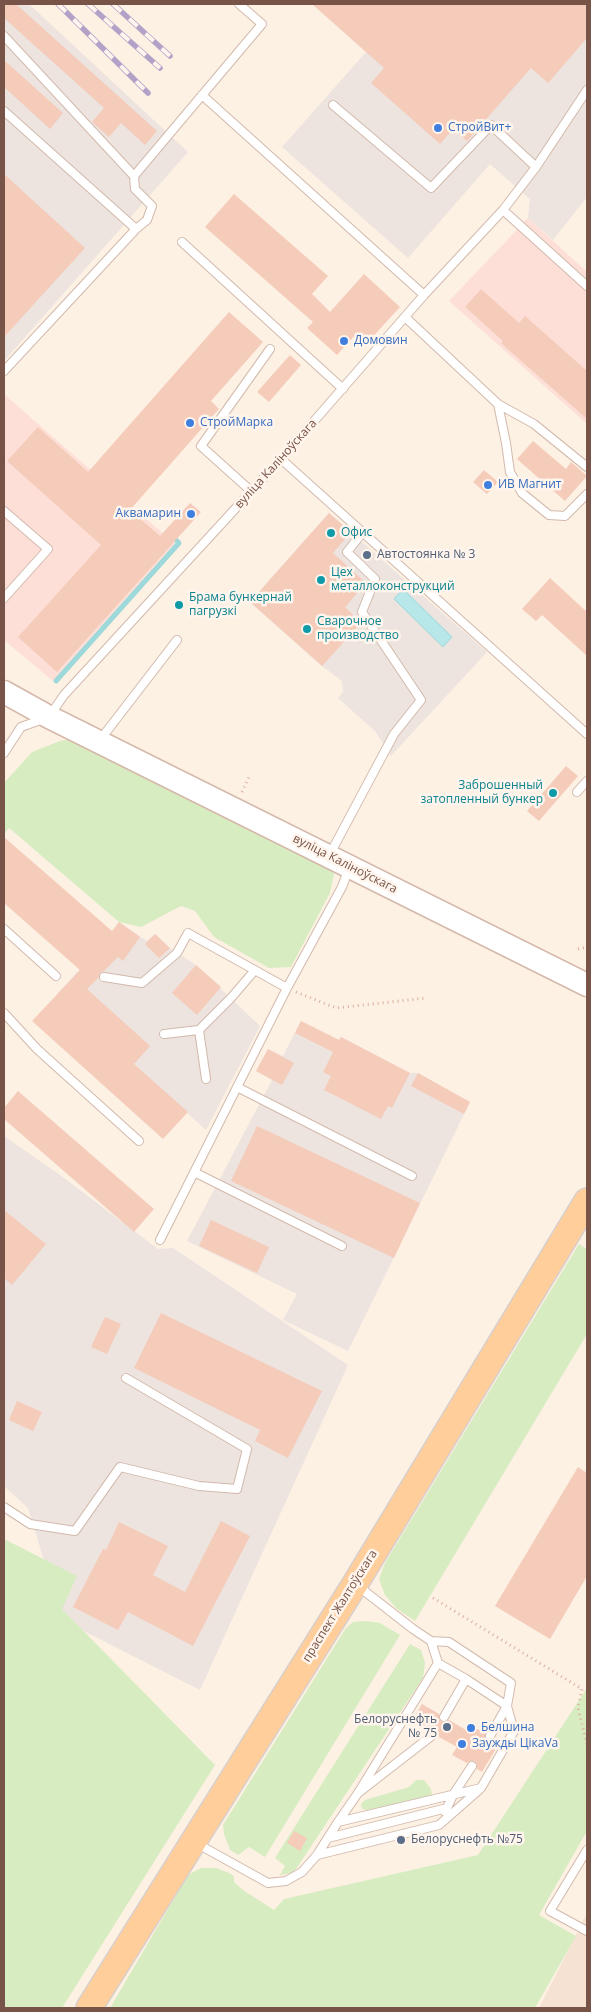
<!DOCTYPE html>
<html>
<head>
<meta charset="utf-8">
<style>
  body { margin:0 }
  #map { position:relative; width:591px; height:2012px; overflow:hidden; background:#fdf1e4; font-family:"Open Sans",sans-serif }
  canvas { display:block }
  .frame { position:absolute; inset:0; border:5px solid #785448; pointer-events:none }
</style>
</head>
<body>
<div id="map">
<canvas width="591" height="2012"></canvas>
<div class="frame"></div>
</div>
<script>
const ctx = document.querySelector('canvas').getContext('2d');
ctx.lineJoin = 'round';
function paint(path, color) { ctx.fillStyle = color; ctx.fill(path, 'evenodd'); }
const poly = rows => new Path2D(rows.map(r => 'M' + r).join(''));
function stroke(path, color, width, dash) { ctx.strokeStyle = color; ctx.lineWidth = width; ctx.lineCap = dash ? 'butt' : 'round'; ctx.setLineDash(dash || []); ctx.stroke(path); }
function drawText(font, color, halo, rows, align = 'center') {
  ctx.font = font + ' "Open Sans",sans-serif'; ctx.lineWidth = 5; ctx.setLineDash([]); ctx.textBaseline = 'middle'; ctx.strokeStyle = halo; ctx.fillStyle = color; for (const [text, x, y, turn = 0] of rows) {
    ctx.save(); ctx.translate(x, y); ctx.rotate((+turn || 0) * Math.PI / 180); ctx.textAlign = isNaN(turn) ? turn : align; if (halo) ctx.strokeText(text, 0, 0); ctx.fillText(text, 0, 0); ctx.restore();
  }
}
const residential = poly([
  [587,1913,587,2008,539,2008]
]);
const commercial = poly([
  [528,218,587,272,587,424,449,301],
  [4,394,175,544,53,681,4,640]
]);
const industrial = poly([
  [4,4,29,4,188,152,4,361],
  [312,4,587,4,587,197,553,240,528,218,530,199,490,164,408,258,282,147,366,52],
  [329,513,487,652,391,756,375,731,338,698,343,692,342,681,322,666,250,602],
  [119,922,147,941,155,934,170,948,196,965,260,1026,206,1130,57,994,102,945],
  [301,1021,339,1040,341,1037,410,1073,418,1073,470,1102,348,1351,283,1320,297,1294,187,1241,272,1080,256,1071,268,1049,283,1056],
  [4,1136,60,1175,158,1249,173,1248,348,1365,200,1690,62,1620,28,1508,4,1486]
]);
const green = poly([
  [71,739,327,863,334,874,330,893,291,967,269,968,214,937,195,911,181,906,141,927,119,922,9,828,4,834,4,783,32,752,60,741],
  [579,1244,587,1249,587,1334,415,1621,397,1609,385,1595,379,1579,385,1563],
  [4,1539,77,1576,62,1609,215,1765,62,2008,4,2008],
  [365,1621,380,1623,400,1635,265,1857,249,1847,238,1855,230,1850,224,1834,223,1825,346,1628,353,1622],
  [410,1644,421,1650,425,1663,423,1678,296,1869,292,1873,280,1875,285,1866,275,1858],
  [587,1688,587,1831,539,1915,576,1936,535,2008,110,2008,188,1875,201,1868,216,1868,229,1873,234,1876,234,1882,243,1890,274,1910,284,1899,478,1855],
  [416,1780,424,1780,431,1789,432,1795,401,1804,367,1810,362,1809,361,1804,365,1800,409,1787]
]);
const water = poly([
  [403,589,452,637,443,647,394,599,403,589]
]);
const stream = poly([
  [56,681,179,543,172,536]
]);
const building = poly([
  [4,4,16,4,157,131,145,145,121,123,109,137,92,122,104,108,4,18],
  [312,4,587,4,587,38,548,83,531,68,467,141,453,129,440,144,371,83,384,68],
  [4,60,63,113,50,129,4,87],
  [4,174,85,248,4,337],
  [234,194,328,276,312,294,330,312,364,274,400,307,367,343,357,333,337,355,307,328,313,322,205,227],
  [481,289,519,323,525,316,587,371,587,419,501,343,503,341,465,307],
  [229,312,263,342,211,401,219,409,130,510,160,536,190,503,201,512,57,672,18,637,101,545,7,461,38,427,88,472],
  [290,355,301,365,269,402,257,392],
  [533,441,566,469,571,462,587,476,565,501,517,459],
  [484,470,498,482,487,494,473,482],
  [329,513,351,532,333,553,366,583,345,607,361,623,322,666,250,602],
  [550,578,587,612,587,656,542,615,536,621,522,609],
  [566,766,578,776,539,821,527,811],
  [4,837,112,931,119,922,140,937,123,961,118,957,104,971,100,973,99,977,87,989,150,1046,134,1064,188,1112,163,1139,32,1021,80,970,4,903],
  [155,934,170,948,159,958,145,944],
  [196,965,221,987,197,1015,172,993],
  [301,1021,339,1040,341,1037,410,1073,392,1108,388,1106,381,1119,324,1090,331,1076,323,1072,333,1052,295,1033],
  [268,1049,294,1063,282,1085,256,1071],
  [418,1073,470,1102,464,1114,411,1086],
  [18,1091,154,1209,134,1232,4,1119,4,1108],
  [257,1126,420,1203,394,1258,231,1181],
  [4,1210,46,1244,12,1285,4,1278],
  [211,1220,269,1247,257,1273,199,1246],
  [161,1313,322,1391,288,1458,255,1441,260,1430,134,1368],
  [105,1317,121,1324,107,1354,91,1347],
  [17,1401,42,1412,33,1431,9,1420],
  [578,1467,587,1473,587,1576,550,1639,495,1606],
  [221,1521,250,1536,193,1646,128,1612,118,1630,73,1607,103,1549,106,1550,119,1522,168,1546,153,1575,185,1592],
  [422,1704,439,1714,439,1719,442,1722,446,1722,449,1720,466,1730,470,1725,485,1733,487,1741,491,1742,495,1739,500,1742,482,1772,477,1769,477,1764,475,1761,470,1761,467,1763,452,1755,457,1747,439,1737,439,1733,437,1729,429,1731,412,1721],
  [294,1831,307,1838,300,1851,287,1843]
]);
const path = poly([
  [242,792,250,775],
  [578,949,587,947],
  [296,992,336,1008,426,998],
  [433,1598,582,1689,578,1708,587,1744]
]);
const lane = poly([
  [4,36,134,176,262,24,239,4],
  [202,95,424,295],
  [333,105,431,188,491,125,536,167],
  [4,111,136,229],
  [503,210,587,286],
  [182,242,343,389],
  [405,317,498,404,506,443,510,472,522,493,549,515,565,516,587,494],
  [4,371,136,229,147,220,152,206,135,189,134,176],
  [498,404,534,424,587,467],
  [281,459,587,734],
  [251,491,201,446,270,349],
  [4,511,48,549,4,598],
  [100,740,177,640],
  [4,753,21,727,49,717,64,695,281,459,424,295,503,210,536,167,587,90],
  [577,792,587,781],
  [330,854,394,734,421,700,362,612,375,579,347,552,363,532],
  [4,929,56,976],
  [104,977,142,983,177,953,188,933,287,988],
  [4,1013,37,1049,139,1141],
  [199,1030,206,1079],
  [164,1034,199,1030,231,998,255,970],
  [237,1087,412,1176],
  [194,1172,342,1246],
  [160,1240,287,988,342,887,349,868],
  [4,1507,30,1524,75,1531,120,1467,199,1486,237,1489,247,1449,126,1378],
  [358,1586,413,1629,431,1641,438,1663,466,1679,444,1717],
  [431,1641,449,1642,511,1683,507,1706,490,1736],
  [358,1793,438,1663],
  [445,1812,453,1795,472,1766],
  [338,1822,358,1793,434,1734],
  [328,1838,447,1808],
  [196,1843,268,1883,286,1881,302,1872,317,1855,338,1822,481,1788,514,1731,507,1706,466,1679],
  [587,1850,550,1911,587,1931],
  [317,1855,439,1825,480,1789]
]);
const secondary = poly([
  [4,692,49,717,587,985]
]);
const primary = poly([
  [89,2008,355,1584,587,1201]
]);
const rail = poly([
  [58,4,148,93],
  [88,4,160,68],
  [113,4,170,56]
]);
const markers = [
  [438,128,5,"#3f7fe0"],
  [344,341,5,"#3f7fe0"],
  [190,423,5,"#3f7fe0"],
  [488,485,5,"#3f7fe0"],
  [191,514,5,"#3f7fe0"],
  [331,533,5,"#0f9aa8"],
  [367,555,5,"#5c6f8a"],
  [321,580,5,"#0f9aa8"],
  [179,605,5,"#0f9aa8"],
  [307,629,5,"#0f9aa8"],
  [553,793,5,"#0f9aa8"],
  [447,1727,5,"#5c6f8a"],
  [471,1728,5,"#3f7fe0"],
  [462,1744,5,"#3f7fe0"],
  [401,1840,5,"#5c6f8a"]
];
const shopNames = [
  ["СтройВит+",448,128],
  ["Домовин",354,341],
  ["СтройМарка",200,423],
  ["ИВ Магнит",498,485],
  ["Аквамарин",181,514,"right"],
  ["Белшина",481,1728],
  ["Заужды ЦікаVа",472,1744]
];
const streetNames = [
  ["вуліца Каліноўскага",276,464,-48],
  ["вуліца Каліноўскага",345,864,27],
  ["праспект Жалтоўскага",340,1606,-58]
];
const cultureNames = [
  ["Офис",341,533],
  ["Цех",331,573],
  ["металлоконструкций",331,587],
  ["Брама бункернай",189,598],
  ["пагрузкі",189,612],
  ["Сварочное",317,622],
  ["производство",317,636],
  ["Заброшенный",543,786,"right"],
  ["затопленный бункер",543,800,"right"]
];
const serviceNames = [
  ["Автостоянка № 3",377,555],
  ["Белоруснефть",437,1720,"right"],
  ["№ 75",437,1734,"right"],
  ["Белоруснефть №75",411,1840]
];
paint(residential, '#f6e2d2');
paint(commercial, '#fedfd7');
paint(industrial, '#ede4df');
paint(green, '#d8ecc2');
paint(water, '#b7e7e8');
stroke(water, '#9dd8db', 1);
stroke(stream, '#9dd8db', 5);
paint(building, '#f5cbba');
stroke(lane, '#d2b9ac', 10);
stroke(secondary, '#d5b8aa', 25);
stroke(primary, '#d9cfcc', 28);
stroke(path, '#daae9d', 3, [1, 4]);
stroke(lane, '#fff', 8);
stroke(secondary, '#fff', 22);
stroke(primary, '#ffce9a', 25);
stroke(rail, '#b2a2c8', 5.5);
stroke(rail, '#fff5ec', 4, [11]);
for (const [x, y, r, color] of markers) { const dot = new Path2D(); dot.arc(x, y, r, 0, 2 * Math.PI); ctx.fillStyle = color; ctx.fill(dot); stroke(dot, '#fff5ec', 2); }
drawText('12px', '#366cbe', '#fff5ec', shopNames, 'left');
drawText('12px', '#785448', '#fff5ec', streetNames);
drawText('12px', '#0d838f', '#fff5ec', cultureNames, 'left');
drawText('12px', '#4e5e75', '#fff5ec', serviceNames, 'left');
</script>
</body>
</html>
